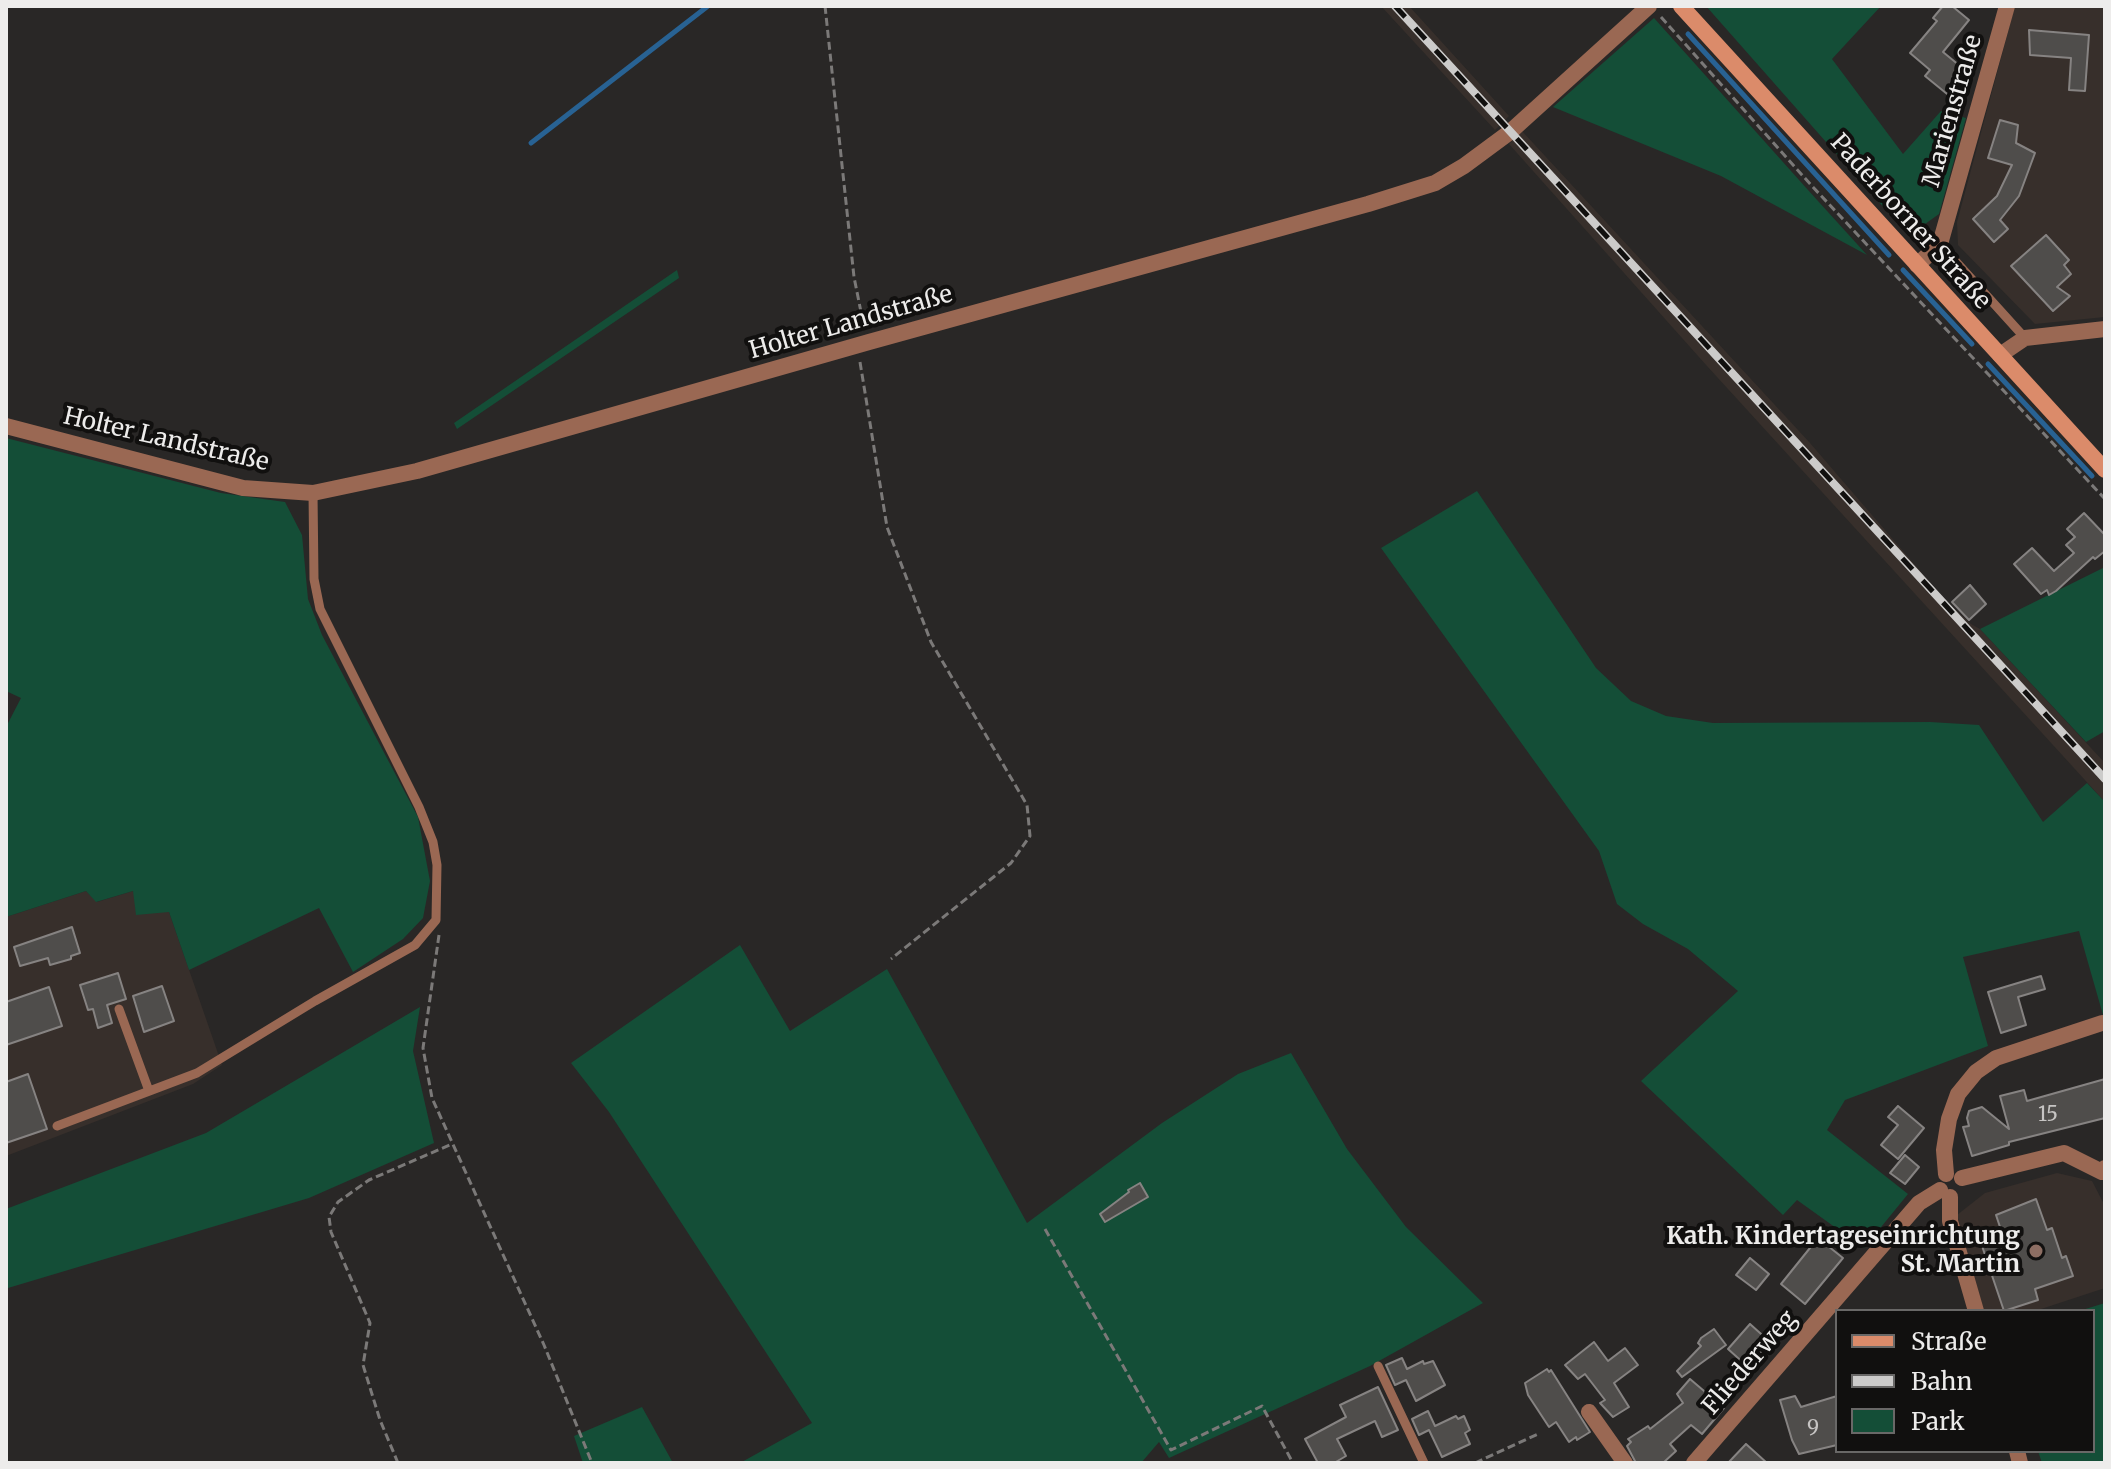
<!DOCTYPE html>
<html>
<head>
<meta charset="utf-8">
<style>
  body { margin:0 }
  #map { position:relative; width:2111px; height:1469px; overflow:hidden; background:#292726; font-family:Merriweather,serif }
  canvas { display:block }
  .frame { position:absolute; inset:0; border:8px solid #edeceb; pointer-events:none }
  .legend { position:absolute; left:1835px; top:1309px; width:260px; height:144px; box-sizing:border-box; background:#11100f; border:2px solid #696867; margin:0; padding:10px 14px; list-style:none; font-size:24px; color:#edeceb }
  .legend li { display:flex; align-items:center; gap:16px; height:40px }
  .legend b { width:40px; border:2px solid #696867 }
</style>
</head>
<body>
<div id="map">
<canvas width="2111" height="1469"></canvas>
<div class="frame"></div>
<ul class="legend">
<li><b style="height:10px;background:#db8b6a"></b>Straße</li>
<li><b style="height:10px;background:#cccbca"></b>Bahn</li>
<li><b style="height:22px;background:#144e37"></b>Park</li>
</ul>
</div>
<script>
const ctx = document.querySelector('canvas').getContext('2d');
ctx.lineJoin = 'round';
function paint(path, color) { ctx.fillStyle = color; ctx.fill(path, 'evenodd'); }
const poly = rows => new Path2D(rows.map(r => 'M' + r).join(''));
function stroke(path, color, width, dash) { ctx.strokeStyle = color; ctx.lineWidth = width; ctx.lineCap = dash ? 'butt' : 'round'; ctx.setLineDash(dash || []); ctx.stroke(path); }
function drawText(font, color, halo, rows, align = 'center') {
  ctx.font = font + ' Merriweather,serif'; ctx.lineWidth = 8; ctx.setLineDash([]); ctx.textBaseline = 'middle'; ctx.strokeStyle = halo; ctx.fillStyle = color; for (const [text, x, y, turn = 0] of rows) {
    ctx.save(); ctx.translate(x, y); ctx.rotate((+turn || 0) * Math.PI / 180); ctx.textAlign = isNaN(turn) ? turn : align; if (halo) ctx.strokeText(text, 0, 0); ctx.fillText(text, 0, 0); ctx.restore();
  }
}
const built = poly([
  [1381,6,1409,6,1509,116,1495,130],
  [2015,6,2105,6,2105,317,2035,324,1958,245,1957,222],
  [1522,131,1810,443,1946,601,1971,624,1980,629,2105,763,2105,802,1707,366,1509,144],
  [86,891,97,902,133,891,169,912,222,1065,193,1084,6,1156,6,917],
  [2057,1173,2092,1181,2105,1206,2105,1288,2035,1311,1984,1311,1957,1215,1985,1193]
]);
const green = poly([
  [1706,6,1881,6,1832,59,1903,154,1941,111,1966,118,1939,214,1914,232,1894,219],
  [1654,18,1808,190,1867,255,1721,176,1553,107],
  [677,270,679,278,457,429,454,423],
  [6,438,221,493,285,502,302,535,308,599,322,635,418,817,430,881,423,918,403,939,353,972,319,908,189,970,169,912,136,915,133,891,96,902,86,891,6,917,6,727,21,698,6,691],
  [1477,491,1596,668,1631,701,1666,716,1713,723,1930,722,1979,725,2043,822,2087,783,2105,802,2105,1014,2103,1015,2079,931,1963,957,1988,1046,1845,1100,1827,1130,1908,1194,1864,1248,1797,1200,1783,1215,1641,1081,1738,991,1688,949,1643,924,1617,904,1599,851,1381,548],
  [2105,567,2105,731,2086,742,1980,629],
  [740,945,790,1031,887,969,1027,1223,1162,1123,1238,1074,1291,1053,1347,1149,1406,1227,1483,1303,1370,1366,1169,1458,1159,1442,1141,1463,740,1463,812,1423,609,1112,571,1063],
  [420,1007,413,1051,434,1143,309,1198,8,1288,6,1209,206,1133],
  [2105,1303,2105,1463,2042,1463,2038,1451,2093,1451,2093,1311,2079,1311],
  [642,1407,673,1463,583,1463,574,1436]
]);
const stream = poly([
  [1688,34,1889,255],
  [531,143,708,6],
  [1903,270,1972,344],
  [1988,364,2092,476]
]);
const building = poly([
  [1943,6,1952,6,1969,20,1943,52,1971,75,1952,98,1925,76,1930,70,1910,53,1937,21,1933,18,1943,6],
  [2029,30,2089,35,2085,91,2069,90,2071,58,2030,55,2029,30],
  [2000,120,2018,125,2016,143,2035,153,2019,196,2000,220,2008,229,1994,242,1973,219,1997,196,2012,165,1988,158,2000,120],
  [2046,235,2069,260,2064,265,2071,274,2057,287,2070,296,2053,311,2011,266,2046,235],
  [2084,513,2105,535,2105,551,2095,559,2093,557,2056,591,2049,595,2047,590,2041,594,2014,564,2032,548,2054,571,2074,553,2066,545,2075,537,2067,529,2084,513],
  [1970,585,1986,604,1969,620,1952,602,1970,585],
  [72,927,80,953,71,956,71,959,50,965,48,958,20,966,14,947,72,927],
  [118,973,126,999,107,1005,112,1023,98,1028,93,1009,88,1010,80,985,118,973],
  [2041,976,2045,989,2018,997,2026,1025,2001,1033,1988,992,2041,976],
  [162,986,174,1021,144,1032,133,996,162,986],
  [49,987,62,1026,6,1045,6,1002,49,987],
  [28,1074,47,1129,6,1143,6,1082,28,1074],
  [2105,1079,2105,1118,2009,1142,2009,1145,1972,1156,1963,1127,1969,1126,1967,1118,1969,1111,1982,1107,2009,1129,2000,1096,2024,1090,2027,1101,2105,1079],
  [1898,1106,1924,1128,1898,1159,1881,1145,1898,1125,1888,1117,1898,1106],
  [1905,1155,1919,1167,1905,1184,1890,1173,1905,1155],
  [1140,1183,1148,1197,1105,1222,1100,1214,1129,1192,1128,1190,1140,1183],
  [2036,1199,2047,1230,2052,1228,2062,1258,2066,1256,2073,1276,2035,1289,2038,1300,2004,1311,1980,1240,2002,1233,1996,1215,2036,1199],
  [1818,1238,1843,1258,1805,1304,1781,1284,1818,1238],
  [1750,1258,1769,1274,1756,1290,1736,1275,1750,1258],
  [1750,1324,1770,1342,1748,1367,1728,1349,1750,1324],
  [1714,1329,1726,1345,1682,1377,1677,1371,1701,1346,1698,1343,1701,1338,1714,1329],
  [1594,1342,1608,1361,1625,1348,1638,1365,1614,1383,1629,1407,1613,1417,1600,1403,1605,1400,1585,1374,1578,1379,1565,1365,1594,1342],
  [1402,1358,1407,1369,1423,1361,1424,1364,1433,1361,1445,1385,1416,1401,1406,1380,1395,1385,1386,1365,1402,1358],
  [1547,1369,1549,1372,1551,1370,1590,1432,1577,1440,1576,1437,1569,1442,1556,1422,1549,1427,1528,1395,1525,1383,1547,1369],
  [1690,1379,1724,1408,1702,1434,1691,1425,1670,1444,1676,1451,1663,1463,1636,1463,1627,1446,1631,1442,1628,1439,1648,1426,1650,1429,1683,1403,1677,1394,1690,1379],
  [1378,1387,1398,1430,1382,1437,1375,1421,1337,1439,1346,1456,1334,1463,1318,1463,1305,1439,1346,1417,1340,1405,1378,1387],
  [1795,1396,1801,1407,1837,1396,1837,1445,1799,1454,1792,1440,1780,1400,1795,1396],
  [1428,1411,1435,1426,1456,1416,1458,1419,1464,1416,1470,1430,1465,1433,1470,1444,1442,1457,1429,1430,1419,1435,1412,1419,1428,1411],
  [1746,1444,1767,1463,1728,1463,1746,1444]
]);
const path = poly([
  [825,6,854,277,864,327],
  [1661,17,1811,185,2105,499],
  [860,362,887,527,931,642,1027,805,1030,836,1011,863,891,959],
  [439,935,423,1048,432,1098,544,1345,592,1463],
  [1045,1229,1171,1450,1262,1406,1293,1463],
  [398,1463,380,1420,363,1365,370,1323,331,1232,329,1217,338,1202,369,1180,452,1144],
  [1475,1463,1538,1434]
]);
const service = poly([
  [1940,244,2025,338],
  [119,1009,149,1091],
  [57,1126,197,1073,315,1001,415,945,436,920,437,865,433,842,419,807,320,609,314,579,313,493],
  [1378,1366,1424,1463]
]);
const minor = poly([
  [1917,265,1940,244,2007,6],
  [2000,355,2025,338,2105,329],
  [6,426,243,488,313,493,417,471,869,342,1368,204,1435,183,1464,166,1510,132,1649,6],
  [1946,1174,1944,1150,1949,1119,1958,1094,1976,1072,1996,1058,2102,1023],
  [1962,1178,2064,1153,2102,1172,2105,1168],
  [1950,1197,1950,1221,1976,1311],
  [1589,1412,1625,1463],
  [2017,1451,2020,1463],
  [1694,1463,1919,1203,1940,1190]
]);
const secondary = poly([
  [1681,6,2105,470]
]);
const rail = poly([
  [1395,6,2105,779]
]);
const markers = [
  [2036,1251,8,"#8d6e63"]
];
const numberNames = [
  ["15",2048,1115],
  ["9",1813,1429]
];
const streetNames = [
  ["Marienstraße",1953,111,-74],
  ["Paderborner Straße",1910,222,48],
  ["Holter Landstraße",851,323,-16],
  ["Holter Landstraße",166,440,13],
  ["Fliederweg",1750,1363,-49]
];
const poiNames = [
  ["Kath. Kindertageseinrichtung",2020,1237],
  ["St. Martin",2020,1265]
];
paint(built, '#372f2b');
paint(green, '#144e37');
stroke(stream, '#286293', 5);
paint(building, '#4f4d4b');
stroke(building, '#868382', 2);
stroke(path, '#7b7978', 3, [8, 4]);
stroke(service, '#9a6853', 9);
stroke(minor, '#9a6853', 16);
stroke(secondary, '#db8b6a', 16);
stroke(rail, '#cccbca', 8);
stroke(rail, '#11100f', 5, [15]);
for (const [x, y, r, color] of markers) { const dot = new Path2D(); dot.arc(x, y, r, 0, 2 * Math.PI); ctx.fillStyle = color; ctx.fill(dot); stroke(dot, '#11100f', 3); }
drawText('20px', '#c6c4c3', null, numberNames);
drawText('24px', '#edeceb', '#11100f', streetNames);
drawText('bold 24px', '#edeceb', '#11100f', poiNames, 'right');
</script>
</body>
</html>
